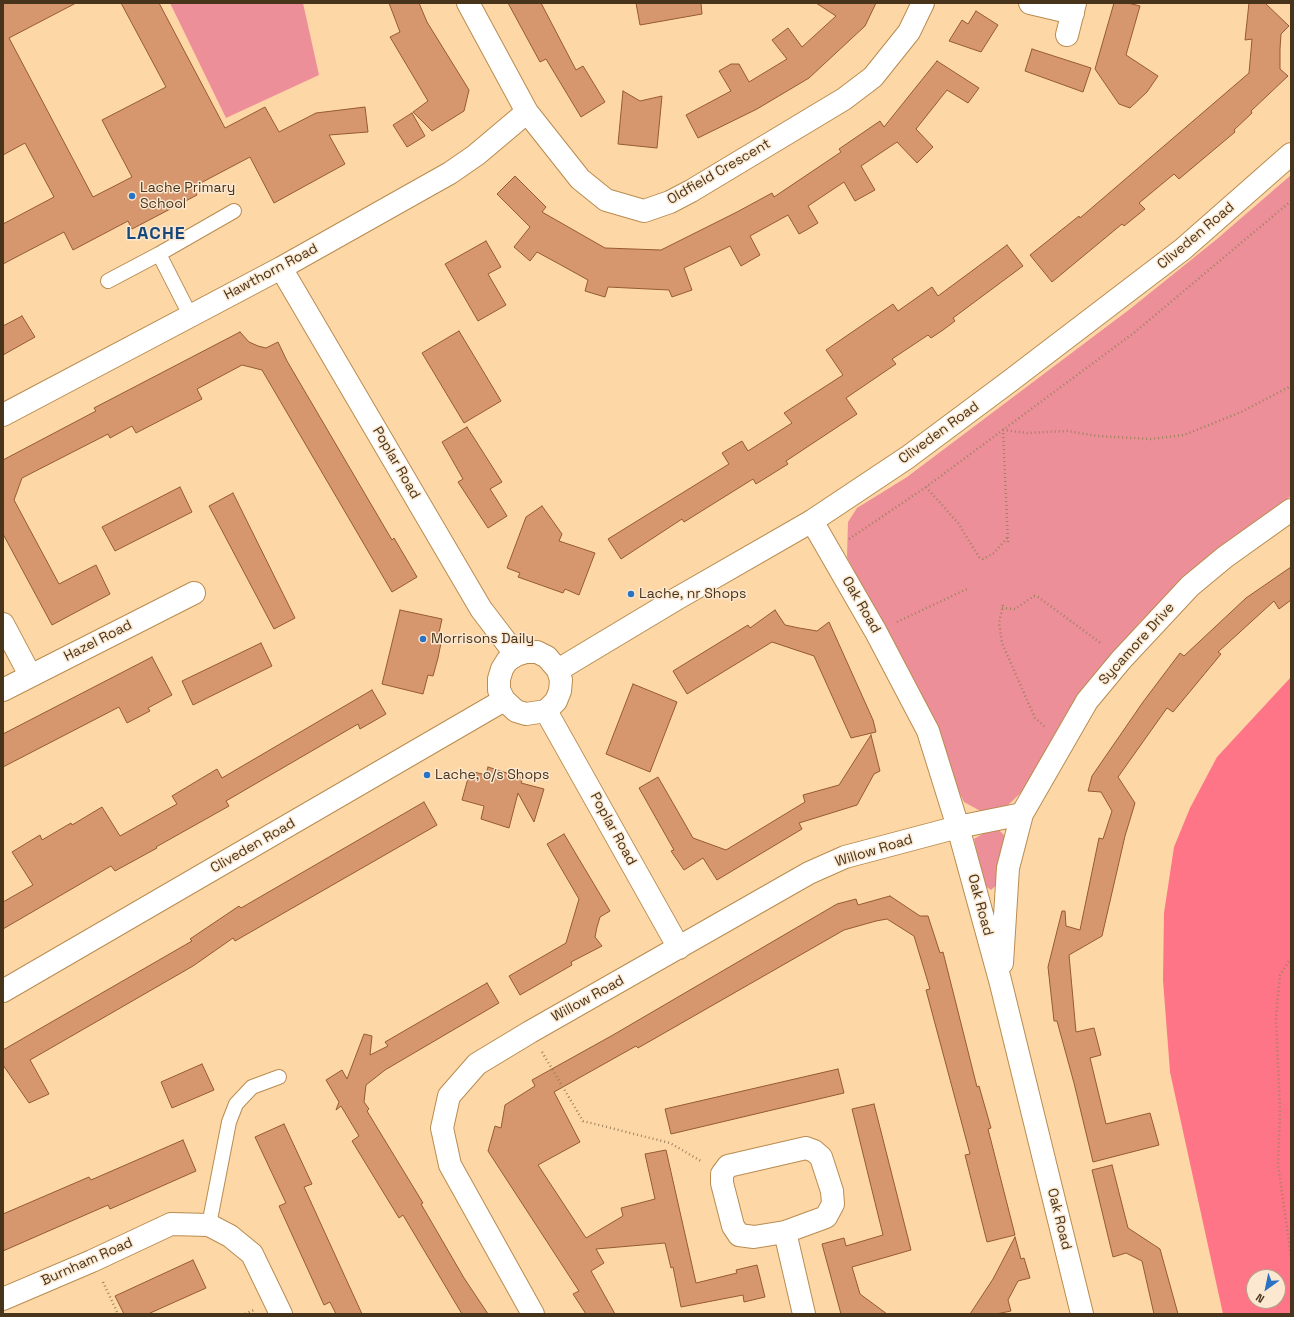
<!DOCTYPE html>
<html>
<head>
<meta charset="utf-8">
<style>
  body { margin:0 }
  #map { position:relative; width:1294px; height:1317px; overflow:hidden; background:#fed7a7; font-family:"Space Grotesk",sans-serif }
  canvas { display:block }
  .frame { position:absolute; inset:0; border:4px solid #47341a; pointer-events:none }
  .north { position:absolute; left:1246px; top:1269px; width:40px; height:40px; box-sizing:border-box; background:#fce8d0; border:1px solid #b4a087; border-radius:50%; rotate:213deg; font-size:11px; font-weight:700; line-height:16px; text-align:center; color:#47341a }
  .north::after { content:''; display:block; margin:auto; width:14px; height:18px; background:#2873c3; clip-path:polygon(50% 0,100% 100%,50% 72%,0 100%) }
</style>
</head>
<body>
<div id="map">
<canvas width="1294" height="1317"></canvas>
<div class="frame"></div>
<div class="north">N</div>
</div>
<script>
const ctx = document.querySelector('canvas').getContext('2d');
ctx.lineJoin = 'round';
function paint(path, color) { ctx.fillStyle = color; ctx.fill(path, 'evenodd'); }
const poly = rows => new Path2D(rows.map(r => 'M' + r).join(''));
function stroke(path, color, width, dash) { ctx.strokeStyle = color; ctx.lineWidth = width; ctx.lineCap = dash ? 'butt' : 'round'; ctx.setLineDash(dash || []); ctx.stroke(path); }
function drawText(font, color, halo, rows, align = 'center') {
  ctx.font = font + ' "Space Grotesk",sans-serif'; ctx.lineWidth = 3; ctx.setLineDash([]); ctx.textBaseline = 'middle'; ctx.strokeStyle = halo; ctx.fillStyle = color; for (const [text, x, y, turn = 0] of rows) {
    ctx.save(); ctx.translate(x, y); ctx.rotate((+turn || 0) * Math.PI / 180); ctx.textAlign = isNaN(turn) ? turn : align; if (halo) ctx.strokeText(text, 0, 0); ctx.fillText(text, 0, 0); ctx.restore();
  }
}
const green = poly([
  [170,3,303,3,319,75,226,118],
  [1291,175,1291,496,1207,557,1140,622,1083,691,1027,787,1007,806,984,813,964,802,954,782,933,730,847,557,848,522,857,508,907,477,1130,309,1217,239],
  [989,830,999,830,1006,837,1000,882,991,890,984,885,974,839]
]);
const forest = poly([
  [1291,677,1291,1314,1223,1314,1170,1072,1163,980,1164,913,1174,847,1190,808,1217,757],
  [1254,1277,1278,1277,1278,1301,1254,1301]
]);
const building = poly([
  [3,3,76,3,9,38,93,197,132,177,102,120,166,87,121,3,159,3,225,128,265,107,279,132,316,113,365,107,368,132,329,135,345,164,274,203,250,157,193,187,197,195,132,229,128,221,73,250,64,232,3,264,3,224,54,197,25,143,3,155,3,3],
  [389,3,419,3,427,22,469,90,464,111,432,131,413,112,428,101,390,37,400,32,389,3],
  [508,3,541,3,576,70,583,66,605,102,581,117,546,59,540,62,508,3],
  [636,3,701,3,702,14,640,25,636,3],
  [816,3,876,3,865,26,809,78,757,109,698,138,686,115,731,91,719,71,731,64,739,64,749,82,787,59,772,40,788,28,802,47,836,16,816,3],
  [1114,3,1128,3,1140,6,1126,55,1158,76,1147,92,1130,108,1119,104,1095,69,1114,3],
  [1249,3,1265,3,1289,26,1281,34,1280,49,1280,69,1288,76,1251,111,1252,113,1234,130,1235,132,1179,179,1174,174,1139,203,1145,209,1124,226,1122,224,1052,282,1030,255,1079,216,1080,218,1249,73,1252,39,1245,40,1249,3],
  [976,11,998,25,981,52,949,41,962,20,968,24,976,11],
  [1032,49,1091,68,1083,92,1025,71,1032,49],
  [937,61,979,88,968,103,947,90,916,129,933,147,917,163,897,142,861,166,875,190,855,201,844,182,808,206,818,223,808,229,799,234,788,215,750,236,760,255,741,266,730,246,684,268,692,290,672,297,669,290,608,287,605,297,585,291,588,280,561,265,537,252,530,261,514,247,530,227,497,194,515,176,546,207,542,212,605,248,661,250,737,212,772,193,774,197,841,152,839,149,880,121,884,127,937,61],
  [623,91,640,101,662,96,657,148,618,144,623,91],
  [412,113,425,136,407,147,393,125,412,113],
  [486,241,501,267,488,274,506,305,478,321,445,264,486,241],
  [1007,245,1023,266,953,318,955,321,943,330,931,338,928,335,892,359,896,364,846,398,857,414,786,461,788,464,756,484,753,479,684,522,682,519,621,559,608,539,729,464,722,453,742,441,748,451,792,423,784,413,843,375,826,350,893,304,898,311,932,287,938,296,1007,245],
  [22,316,35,337,3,355,3,326,22,316],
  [459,331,501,401,464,423,422,353,459,331],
  [240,332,249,342,258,346,266,348,278,342,287,361,392,540,394,538,417,577,392,592,262,370,242,365,197,389,202,399,136,433,132,426,110,438,108,434,22,478,14,500,59,584,96,565,110,594,52,625,3,534,3,460,96,411,94,408,240,332],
  [467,427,502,482,490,489,507,516,488,528,458,482,463,479,442,442,467,427],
  [180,487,192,512,115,551,102,527,180,487],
  [233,493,295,618,274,629,209,506,233,493],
  [542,506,562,534,559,541,595,553,579,595,565,589,563,593,518,577,520,573,507,568,526,517,542,506],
  [1291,567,1291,600,1279,609,1274,601,1218,652,1221,654,1173,712,1167,708,1118,777,1135,803,1125,836,1102,936,1069,955,1076,1032,1094,1028,1101,1055,1090,1058,1106,1124,1150,1113,1159,1145,1093,1162,1074,1083,1057,1021,1054,1021,1048,967,1062,911,1065,911,1066,926,1080,930,1099,838,1103,839,1112,811,1101,792,1088,791,1092,776,1143,702,1180,653,1184,656,1246,598,1291,567],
  [400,610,442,619,438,637,442,638,438,658,433,676,428,675,423,694,382,684,400,610],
  [775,610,785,625,799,628,817,631,829,622,873,720,876,732,851,738,814,656,772,642,687,694,673,671,748,625,750,628,775,610],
  [261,643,272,666,193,705,182,681,261,643],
  [152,657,172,695,148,708,150,711,127,723,119,707,3,767,3,734,152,657],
  [633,684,677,702,650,772,606,754,633,684],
  [372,690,386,714,360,729,358,724,226,801,229,806,156,847,157,848,115,871,111,866,3,929,3,902,33,885,12,852,40,835,42,840,71,823,72,825,102,807,120,836,177,804,172,796,217,769,222,778,372,690],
  [871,735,880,771,874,774,857,805,799,823,802,829,717,880,703,858,684,870,671,851,674,850,639,788,658,777,693,838,726,850,805,802,803,795,839,785,871,735],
  [488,767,523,778,521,783,544,789,534,822,518,793,509,828,481,819,484,806,462,800,470,771,486,775,488,767],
  [424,802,437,825,235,941,233,938,193,966,30,1060,49,1094,29,1103,3,1065,3,1050,192,941,190,939,239,906,241,908,424,802],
  [564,834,610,911,600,917,597,927,595,937,602,946,571,962,572,965,520,995,509,976,566,943,579,899,547,844,564,834],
  [890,896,920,916,928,916,940,953,943,952,977,1087,979,1086,991,1128,988,1129,1015,1235,987,1242,965,1155,970,1154,926,990,930,989,914,936,887,919,876,921,844,930,638,1048,636,1046,554,1092,580,1142,538,1165,586,1238,623,1216,621,1208,655,1199,645,1154,666,1150,696,1283,737,1273,736,1270,757,1265,765,1297,744,1302,743,1295,681,1307,673,1267,671,1268,665,1243,596,1249,604,1263,591,1271,615,1314,586,1314,573,1294,579,1291,488,1151,495,1126,501,1128,505,1105,535,1086,532,1080,613,1035,837,904,856,899,858,905,890,896],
  [487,983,499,1003,385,1070,366,1085,364,1102,369,1109,367,1111,423,1203,421,1204,464,1278,488,1314,462,1314,403,1215,399,1218,352,1141,359,1136,341,1106,336,1110,339,1102,326,1080,342,1070,347,1079,364,1034,372,1036,370,1055,388,1046,385,1042,487,983],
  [202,1064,214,1090,172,1108,161,1082,202,1064],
  [838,1069,844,1093,671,1134,665,1109,838,1069],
  [874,1104,911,1250,852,1267,860,1294,887,1314,841,1314,822,1244,844,1238,846,1246,883,1235,852,1109,874,1104],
  [284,1124,312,1184,304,1187,362,1314,336,1314,330,1302,324,1305,279,1206,286,1203,255,1137,284,1124],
  [183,1140,196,1171,110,1209,108,1205,3,1251,3,1214,89,1177,91,1180,183,1140],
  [1112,1165,1128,1228,1160,1249,1178,1314,1154,1314,1142,1261,1126,1253,1113,1257,1092,1170,1112,1165],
  [1015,1237,1021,1259,1024,1258,1030,1278,1018,1281,1008,1300,1011,1311,996,1314,970,1314,993,1279,1015,1237],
  [193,1260,206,1288,148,1314,124,1314,115,1296,193,1260]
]);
const path = poly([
  [926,487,958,523,979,557,983,559,994,553,1007,538],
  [849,539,926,487,1135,332,1291,201],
  [1008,542,1003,430,1027,433,1067,431,1098,436,1151,439,1184,435,1241,412,1291,386],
  [1003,605,999,623,1002,643,1035,718,1045,727],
  [1002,608,1015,609,1034,596,1038,597,1102,644],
  [897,622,969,588],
  [1291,958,1280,975,1276,1017,1280,1112,1278,1165,1291,1256],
  [542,1052,583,1121,670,1143,701,1161],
  [103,1282,118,1314],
  [245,1314,254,1310]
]);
const lane = poly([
  [159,254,234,211],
  [108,281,159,254,190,315],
  [209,1225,229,1122,236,1104,252,1087,279,1077]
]);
const street = poly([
  [468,3,527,112,580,179,606,200,644,211,670,202,691,191,844,99,873,77,909,32,923,3],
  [1030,3,1073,13],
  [1067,35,1075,3],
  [281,268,481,609,516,655],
  [3,415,281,268,450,173,476,155,527,112],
  [812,521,876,632,928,731,958,827,1000,980,1082,1314],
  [3,624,30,675],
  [3,690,194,593],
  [546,711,679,948],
  [1002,963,1008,868,1022,814,1087,701,1121,660,1190,586,1225,557,1291,510],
  [806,1148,814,1151,821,1157,832,1191,833,1204,826,1217,785,1232,754,1237,739,1235,733,1226,722,1183,722,1174,728,1166,806,1148],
  [785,1232,804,1314],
  [3,1299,92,1261,171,1224,209,1225,230,1236,252,1254,281,1314],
  [533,1314,450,1165,442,1128,449,1096,477,1064,530,1032,809,873,845,857,958,827,1022,814]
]);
const secondary = poly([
  [526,652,537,652,547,657,558,670,561,680,560,691,556,701,546,711,526,714,516,711,504,700,499,690,499,679,502,669,507,661,516,655,526,652],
  [558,670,678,598,812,521,908,457,1010,381,1183,249,1291,154],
  [3,991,504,700]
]);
const markers = [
  [132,196,4,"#2873c3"],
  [631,594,4,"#2873c3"],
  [423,639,4,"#2873c3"],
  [427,775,4,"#2873c3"]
];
const streetNames = [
  ["Oldfield Crescent",719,172,-30],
  ["Cliveden Road",1196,236,-40],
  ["Hawthorn Road",271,272,-28],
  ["Cliveden Road",939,433,-36],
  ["Poplar Road",396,463,60],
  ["Oak Road",861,605,60],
  ["Hazel Road",98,641,-27],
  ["Sycamore Drive",1137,644,-48],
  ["Poplar Road",613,829,61],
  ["Cliveden Road",253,846,-30],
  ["Willow Road",874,851,-17],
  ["Oak Road",980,905,75],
  ["Willow Road",588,999,-29],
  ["Oak Road",1059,1219,76],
  ["Burnham Road",87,1262,-24]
];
const poiNames = [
  ["Lache Primary",140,188],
  ["School",140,204],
  ["Lache, nr Shops",639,594],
  ["Morrisons Daily",431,639],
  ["Lache, o/s Shops",435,775]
];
const districtNames = [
  ["LACHE",156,234]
];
paint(green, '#ed8f99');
paint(forest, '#fe7588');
paint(building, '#d7976e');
stroke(building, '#955a31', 1);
stroke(lane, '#b98c4f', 16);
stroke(street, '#b98c4f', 24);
stroke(secondary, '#b98c4f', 24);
stroke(path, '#9e825d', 2.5, [1, 3]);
stroke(lane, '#fff', 14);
stroke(street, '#fff', 22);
stroke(secondary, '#fff', 22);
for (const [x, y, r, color] of markers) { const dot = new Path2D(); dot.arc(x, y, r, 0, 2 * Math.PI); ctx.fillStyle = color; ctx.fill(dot); stroke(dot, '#fce8d0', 1.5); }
drawText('14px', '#47341a', '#fce8d0', streetNames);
drawText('14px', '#47341a', '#fce8d0', poiNames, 'left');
ctx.letterSpacing = '1px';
drawText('bold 18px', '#174779', '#fce8d0', districtNames);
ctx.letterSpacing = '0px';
</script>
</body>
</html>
